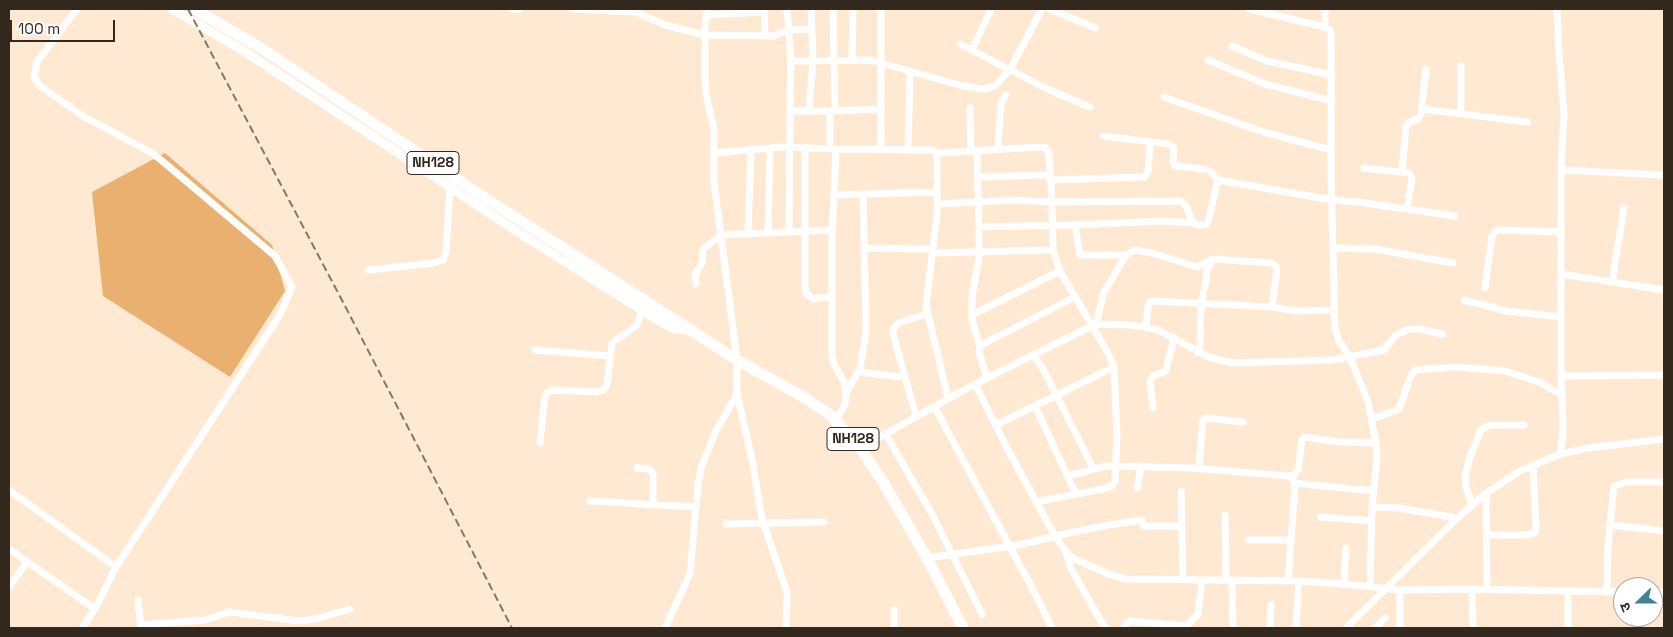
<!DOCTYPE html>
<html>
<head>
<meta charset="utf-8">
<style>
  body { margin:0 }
  #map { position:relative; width:1673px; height:637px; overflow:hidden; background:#ffe9d2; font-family:"Space Grotesk","Noto Sans Devanagari",sans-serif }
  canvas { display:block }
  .frame { position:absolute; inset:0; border:10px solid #32281d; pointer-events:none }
  .north { position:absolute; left:1613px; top:577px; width:50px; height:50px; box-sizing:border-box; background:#fff; border:1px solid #ada9a5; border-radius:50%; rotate:248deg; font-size:14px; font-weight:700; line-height:20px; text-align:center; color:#32281d }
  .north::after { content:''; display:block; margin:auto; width:18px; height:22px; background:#408194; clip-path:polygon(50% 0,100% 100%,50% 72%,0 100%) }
  .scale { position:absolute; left:10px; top:20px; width:105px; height:22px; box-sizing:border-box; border:2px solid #32281d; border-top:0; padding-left:6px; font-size:15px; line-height:18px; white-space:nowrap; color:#32281d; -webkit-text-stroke:4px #fff; paint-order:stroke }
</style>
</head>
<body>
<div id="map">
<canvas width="1673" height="637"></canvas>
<div class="frame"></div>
<div class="north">उ</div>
<div class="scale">100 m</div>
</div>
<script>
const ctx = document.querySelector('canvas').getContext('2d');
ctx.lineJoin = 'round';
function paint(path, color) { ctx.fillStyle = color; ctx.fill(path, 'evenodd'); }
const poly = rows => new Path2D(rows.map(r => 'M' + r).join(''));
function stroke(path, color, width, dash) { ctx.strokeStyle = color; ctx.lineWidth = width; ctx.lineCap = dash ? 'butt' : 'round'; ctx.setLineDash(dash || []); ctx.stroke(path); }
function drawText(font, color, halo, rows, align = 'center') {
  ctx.font = font + ' "Space Grotesk",sans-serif'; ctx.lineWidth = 5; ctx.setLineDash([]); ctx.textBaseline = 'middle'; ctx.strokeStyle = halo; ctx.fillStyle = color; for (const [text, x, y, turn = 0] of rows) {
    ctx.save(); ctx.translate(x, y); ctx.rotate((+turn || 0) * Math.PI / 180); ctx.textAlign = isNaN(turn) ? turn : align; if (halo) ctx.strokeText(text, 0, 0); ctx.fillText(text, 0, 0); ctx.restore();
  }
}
const green = poly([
  [165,153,272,245,285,291,230,377,103,296,92,192]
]);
const minor = poly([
  [77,9,37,62,34,77,40,86,83,116,150,152,161,160,275,256,292,287,280,315,116,567,95,609,82,628],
  [512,9,519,9],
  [572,9,636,12,665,25,705,35,773,36,788,30,812,29],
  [707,9,705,25,705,82,707,98,714,129,714,182,737,360,737,394,752,459,762,519,787,592,786,628],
  [764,9,765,36],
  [787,9,791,61,790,111,830,111],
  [833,9,835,111],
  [1050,9,1095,28],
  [1249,9,1325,27,1330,30,1331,33,1331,175,1335,328,1339,341,1350,357,1368,402,1376,443,1377,458,1372,507,1370,587],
  [1325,9,1325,27],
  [1557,9,1559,53,1564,114,1561,170,1561,376,1563,420,1563,433,1560,454],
  [706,15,764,12],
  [960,44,1047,89,1090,107],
  [1232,46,1267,61,1332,75],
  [972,50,991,9],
  [1208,60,1265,84,1332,101],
  [791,61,870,60,963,86,981,89,988,88,995,86,1011,68,1042,9],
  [852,61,853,9],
  [1461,66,1461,114],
  [1164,97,1263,132,1331,150],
  [970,108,971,151],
  [1422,109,1527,122],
  [809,111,813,61,811,9],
  [1103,136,1169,144,1174,148,1173,162,1175,166,1203,169,1210,171,1218,180,1332,200,1358,202,1455,216],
  [805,148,805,289,806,293,813,299,833,296],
  [830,149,830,111,881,109],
  [836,149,933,150,937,153,937,214,926,306,948,398],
  [998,149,1001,104,1006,95],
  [881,150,881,9],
  [908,150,910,72],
  [714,153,782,147,836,149,832,238,832,351,833,362,844,382,846,393,845,404,836,420],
  [937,153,1041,147,1046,148,1049,154,1052,202,1181,201,1187,207,1191,220,1198,225,1205,225,1208,222,1218,180],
  [1364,168,1409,173,1412,178,1407,209],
  [1561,170,1664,175],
  [1402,172,1406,126,1408,123,1419,118,1421,114,1426,69],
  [978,177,1050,175],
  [1050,180,1145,177,1148,171,1150,143],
  [834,195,937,192],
  [937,204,1013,200,1052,202,1053,250,1060,271,1108,353,1114,367,1117,435,1115,483,1112,486,1107,488,1036,502],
  [1075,225,1080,255,1126,255],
  [979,227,1075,225,1160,221,1194,223],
  [789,232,790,111],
  [768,233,770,148],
  [748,234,751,149],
  [865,248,933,249],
  [1334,248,1375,249,1453,263],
  [932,253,1053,250],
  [368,270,434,263,443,260,446,252,450,188],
  [1561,274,1664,290],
  [1612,282,1624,208],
  [696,284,695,275,702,263,703,249,721,235,832,230],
  [1485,288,1492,236,1495,232,1499,230,1561,232],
  [1464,300,1506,311,1561,317],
  [972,316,972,296,979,259,979,235,977,150],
  [1096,324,1104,292,1126,255,1134,250,1152,253,1197,267,1213,259,1272,263,1276,266,1277,270,1272,307],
  [1146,327,1148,306,1150,302,1154,301,1272,307,1296,311,1335,310],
  [980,347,972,320,972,316,976,313,1060,271],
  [535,350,610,356],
  [1198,353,1200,345,1201,304,1207,276,1206,272,1213,259],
  [1033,355,1043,369,1093,468],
  [858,372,904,377],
  [1561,376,1664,375],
  [987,379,979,351,980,347,983,344,1075,297],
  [975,384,1096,324,1129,325,1156,329,1209,357,1232,363,1333,360,1384,350,1396,335,1409,329,1419,329,1442,334],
  [846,393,860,368,865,339,866,325,863,194],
  [934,406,1037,597,1052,628],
  [1035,406,1076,494],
  [1153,408,1150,381,1153,376,1166,371,1174,337],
  [916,416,893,334,893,329,898,323,927,314],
  [1372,419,1399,409,1411,375,1416,370,1456,367,1505,371,1539,382,1562,395],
  [996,425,1114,367],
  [885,433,932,514,982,614],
  [540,443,545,394,552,390,597,392,605,389,607,385,612,343,637,325,642,310],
  [860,448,975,384,1008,450,1055,536,1108,525,1142,520],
  [637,468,649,469,653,473,653,505],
  [1199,468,1203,420,1207,418,1243,422],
  [1067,476,1106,466,1192,468,1289,476,1293,479,1295,486,1288,581],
  [1291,478,1298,470,1302,440,1305,437,1340,442,1376,443],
  [1294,483,1373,491],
  [1137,488,1140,473,1139,466],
  [9,490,116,567],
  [1181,491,1183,579],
  [1486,493,1487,589],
  [590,501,696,507],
  [1472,505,1466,487,1465,476,1470,457,1481,430,1490,425,1524,425],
  [1372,507,1399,508,1457,518],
  [1225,515,1226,580],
  [1321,517,1371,521],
  [726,524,824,522],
  [1610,525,1664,531],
  [1143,526,1182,526],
  [1487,535,1529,535,1535,532,1536,527,1533,465],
  [1248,540,1291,540],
  [9,549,95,609],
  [1066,552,1071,569,1105,628],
  [927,558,1019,545,1055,536,1066,552,1073,558,1111,575,1127,579,1299,581,1344,584,1400,590,1472,589,1623,592],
  [1232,580,1233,628],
  [1344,584,1346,548],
  [9,587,27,562],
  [1472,589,1473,628],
  [1400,590,1400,628],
  [1607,592,1608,544,1614,486,1626,482,1664,482],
  [1653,592,1664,592],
  [138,600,141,628],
  [141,625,205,620,230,612,298,621,316,619,350,609],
  [665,628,690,574,698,484,701,468,715,433,737,394],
  [894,628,894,610],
  [1124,628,1127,623,1129,621,1186,626],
  [1185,628,1198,614,1202,580],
  [1270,628,1271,605],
  [1296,628,1299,581],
  [1346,628,1455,520,1486,493,1520,471,1560,454,1588,448,1664,439],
  [1375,628,1385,618],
  [1568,628,1568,590]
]);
const tertiary = poly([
  [172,9,244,51,513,229,659,321,674,329,689,330]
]);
const trunk = poly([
  [194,9,261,48,479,194,737,360,805,398,829,414,860,448,883,482,927,558,963,628]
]);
const rail = poly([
  [188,9,344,304,512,628]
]);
const shields = [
  [433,163,52],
  [853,439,52]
];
const shieldNames = [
  ["NH128",433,163],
  ["NH128",853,439]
];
paint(green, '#e9b06f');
stroke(minor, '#fff', 7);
stroke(tertiary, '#fff', 9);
stroke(trunk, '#fff', 11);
stroke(rail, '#857767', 2, [8, 4]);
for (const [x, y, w] of shields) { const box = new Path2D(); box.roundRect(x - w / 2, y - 11.5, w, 23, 4); ctx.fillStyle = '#fff'; ctx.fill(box); stroke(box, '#32281d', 1); }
drawText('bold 14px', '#32281d', null, shieldNames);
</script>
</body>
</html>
